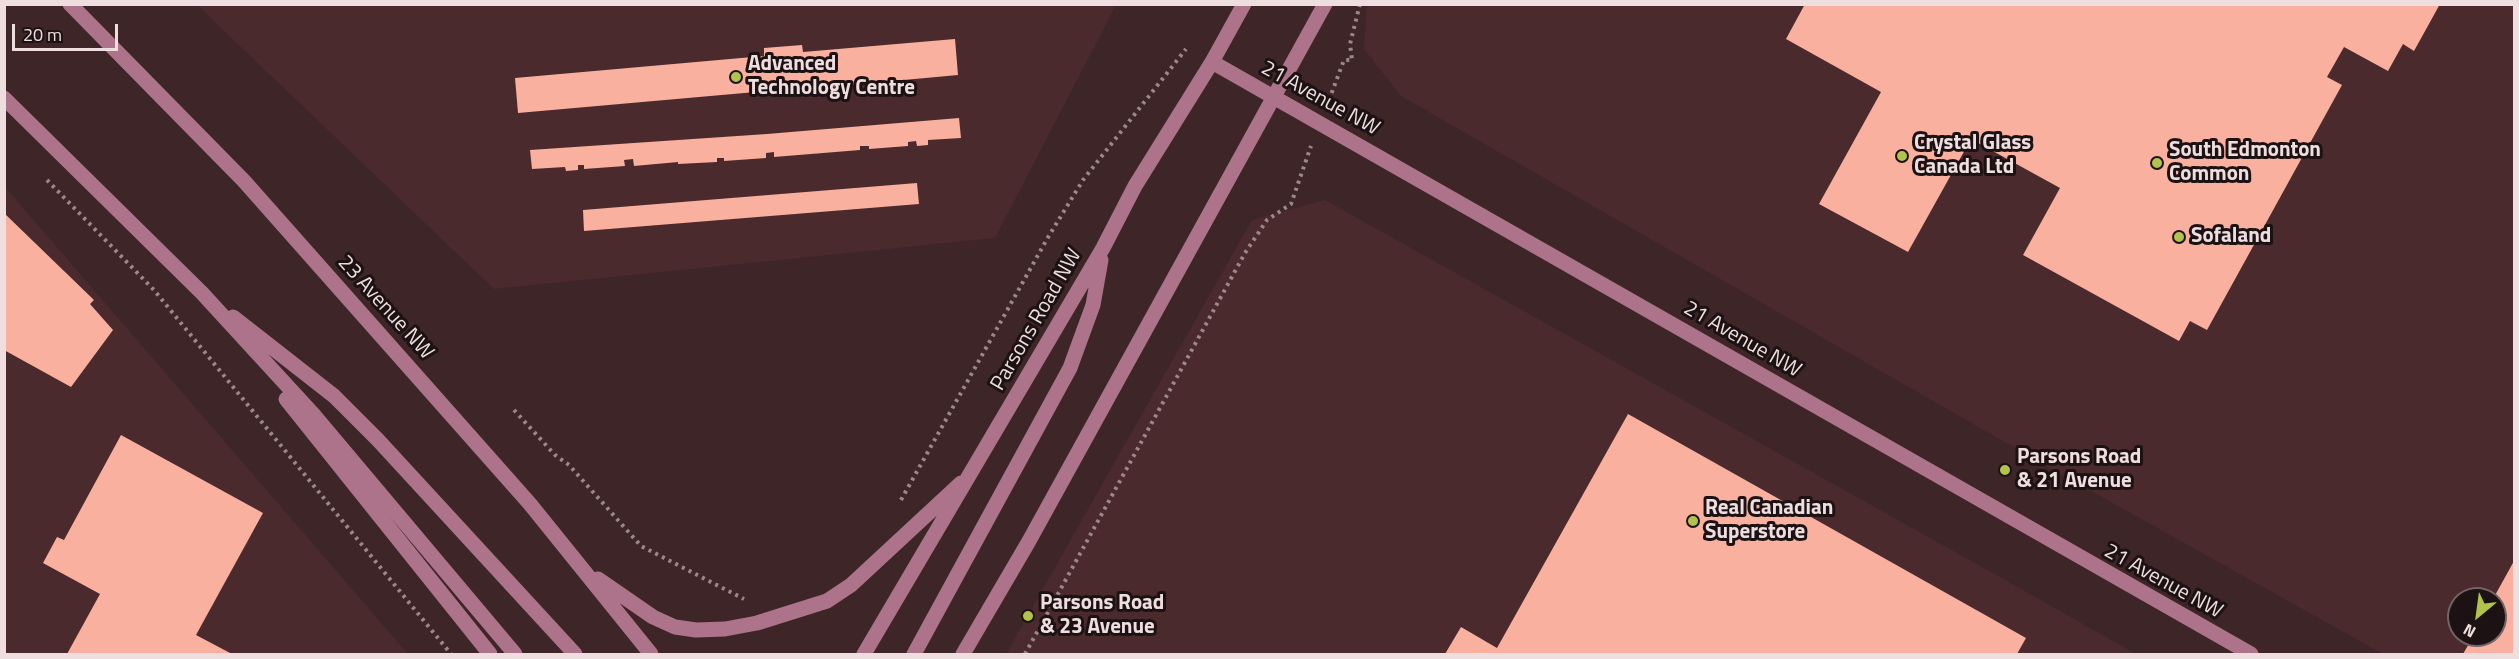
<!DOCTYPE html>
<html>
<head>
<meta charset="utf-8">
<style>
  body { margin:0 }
  #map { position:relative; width:2519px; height:659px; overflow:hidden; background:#3e2528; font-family:"Titillium Web",sans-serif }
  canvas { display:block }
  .frame { position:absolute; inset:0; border:6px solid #efdedf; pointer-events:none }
  .north { position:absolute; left:2447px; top:587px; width:60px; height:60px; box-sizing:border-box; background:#1d1213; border:2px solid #716465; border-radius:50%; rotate:209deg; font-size:16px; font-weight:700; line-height:24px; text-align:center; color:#efdedf }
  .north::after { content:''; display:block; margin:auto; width:21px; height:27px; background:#b2c34c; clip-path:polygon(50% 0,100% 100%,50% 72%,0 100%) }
  .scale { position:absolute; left:12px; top:24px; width:106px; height:27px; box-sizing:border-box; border:3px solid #efdedf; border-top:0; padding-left:8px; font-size:18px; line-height:21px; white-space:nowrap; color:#efdedf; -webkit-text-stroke:4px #1d1213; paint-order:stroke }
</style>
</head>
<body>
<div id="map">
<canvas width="2519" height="659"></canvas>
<div class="frame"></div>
<div class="north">N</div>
<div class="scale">20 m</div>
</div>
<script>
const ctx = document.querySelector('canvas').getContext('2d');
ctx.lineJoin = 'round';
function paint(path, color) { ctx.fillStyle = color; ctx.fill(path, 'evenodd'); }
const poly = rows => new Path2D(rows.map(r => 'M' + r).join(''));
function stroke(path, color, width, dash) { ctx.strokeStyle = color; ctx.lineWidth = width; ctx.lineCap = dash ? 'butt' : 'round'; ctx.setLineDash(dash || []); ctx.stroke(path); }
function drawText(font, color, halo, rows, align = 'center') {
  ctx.font = font + ' "Titillium Web",sans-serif'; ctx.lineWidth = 6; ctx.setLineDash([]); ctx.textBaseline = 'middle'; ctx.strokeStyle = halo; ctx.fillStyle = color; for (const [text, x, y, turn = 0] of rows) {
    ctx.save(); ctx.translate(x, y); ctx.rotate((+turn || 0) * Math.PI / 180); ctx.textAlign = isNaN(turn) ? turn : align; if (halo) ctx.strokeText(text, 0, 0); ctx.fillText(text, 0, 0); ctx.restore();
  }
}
const built = poly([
  [1367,4,2514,5,2514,654,2383,654,2050,468,1401,96,1364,49],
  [2459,599,2495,599,2495,635,2459,635],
  [197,5,1116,5,995,238,494,289],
  [5,187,408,654,5,654],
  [1325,200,2000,577,2136,654,1006,654,1252,220]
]);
const building = poly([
  [1805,4,2440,4,2414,51,2403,44,2388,71,2344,47,2327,77,2342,85,2207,330,2190,321,2179,341,2023,255,2060,188,1971,139,1908,252,1819,204,1881,92,1786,39],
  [955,39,958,75,806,89,806,86,767,89,767,91,518,113,515,78,764,56,764,48,802,45,803,52],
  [959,118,961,138,928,140,928,145,917,146,916,141,908,142,908,146,869,149,869,146,860,146,860,150,774,157,774,152,766,153,766,158,724,161,724,158,717,158,717,162,678,164,678,162,634,166,633,159,624,160,625,166,584,169,584,165,578,165,578,170,566,171,565,167,532,169,530,150,767,134],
  [917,183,919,204,584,231,583,210],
  [4,213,94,300,90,304,113,330,71,387,4,350],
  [1628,414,2026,638,2017,654,1445,654,1461,627,1497,648],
  [121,435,263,513,196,635,232,654,67,654,100,594,43,563,57,537,64,540],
  [2514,561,2514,654,2463,654,2474,635,2495,635,2493,599]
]);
const path = poly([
  [1329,100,1344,60,1352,60,1350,44,1360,4],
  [47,180,154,290,451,654],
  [514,410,555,455,569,465,641,546,744,599],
  [901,500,1047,239,1083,180,1186,49],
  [1025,654,1245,253,1267,220,1291,204,1311,146]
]);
const secondary = poly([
  [70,4,244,181,530,504,651,654],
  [1212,62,2251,654],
  [4,98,202,293,314,415,515,654],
  [233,317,334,396,378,440,575,654],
  [286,399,490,654],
  [598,579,653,617,675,627,696,630,725,629,757,623,827,601,851,585,961,483],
  [864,654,1103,248,1135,186,1212,62,1244,4],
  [914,654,1070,368,1093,305,1101,260],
  [963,654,1029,541,1325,4]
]);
const markers = [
  [736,77,6,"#b2c34c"],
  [1902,156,6,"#b2c34c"],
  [2157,163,6,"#b2c34c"],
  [2179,237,6,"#b2c34c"],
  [2005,470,6,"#b2c34c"],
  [1693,521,6,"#b2c34c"],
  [1028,616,6,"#b2c34c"]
];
const poiNames = [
  ["Advanced",748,65],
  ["Technology Centre",748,89],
  ["Crystal Glass",1914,144],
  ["Canada Ltd",1914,168],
  ["South Edmonton",2169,151],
  ["Common",2169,175],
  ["Sofaland",2191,237],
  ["Parsons Road",2017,458],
  ["& 21 Avenue",2017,482],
  ["Real Canadian",1705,509],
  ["Superstore",1705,533],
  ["Parsons Road",1040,604],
  ["& 23 Avenue",1040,628]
];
const streetNames = [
  ["21 Avenue NW",1320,99,29],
  ["23 Avenue NW",385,308,48],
  ["Parsons Road NW",1037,320,-60],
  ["21 Avenue NW",1742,340,30],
  ["21 Avenue NW",2163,582,29]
];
paint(built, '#4b2a2e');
paint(building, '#fab09e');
stroke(path, '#9c8789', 4, [3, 4.5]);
stroke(secondary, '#ac738b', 15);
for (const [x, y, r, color] of markers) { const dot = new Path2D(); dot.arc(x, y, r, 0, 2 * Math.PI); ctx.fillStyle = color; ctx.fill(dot); stroke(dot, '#1d1213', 2); }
drawText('bold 21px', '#efdedf', '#1d1213', poiNames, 'left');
drawText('21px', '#efdedf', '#1d1213', streetNames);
</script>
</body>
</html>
